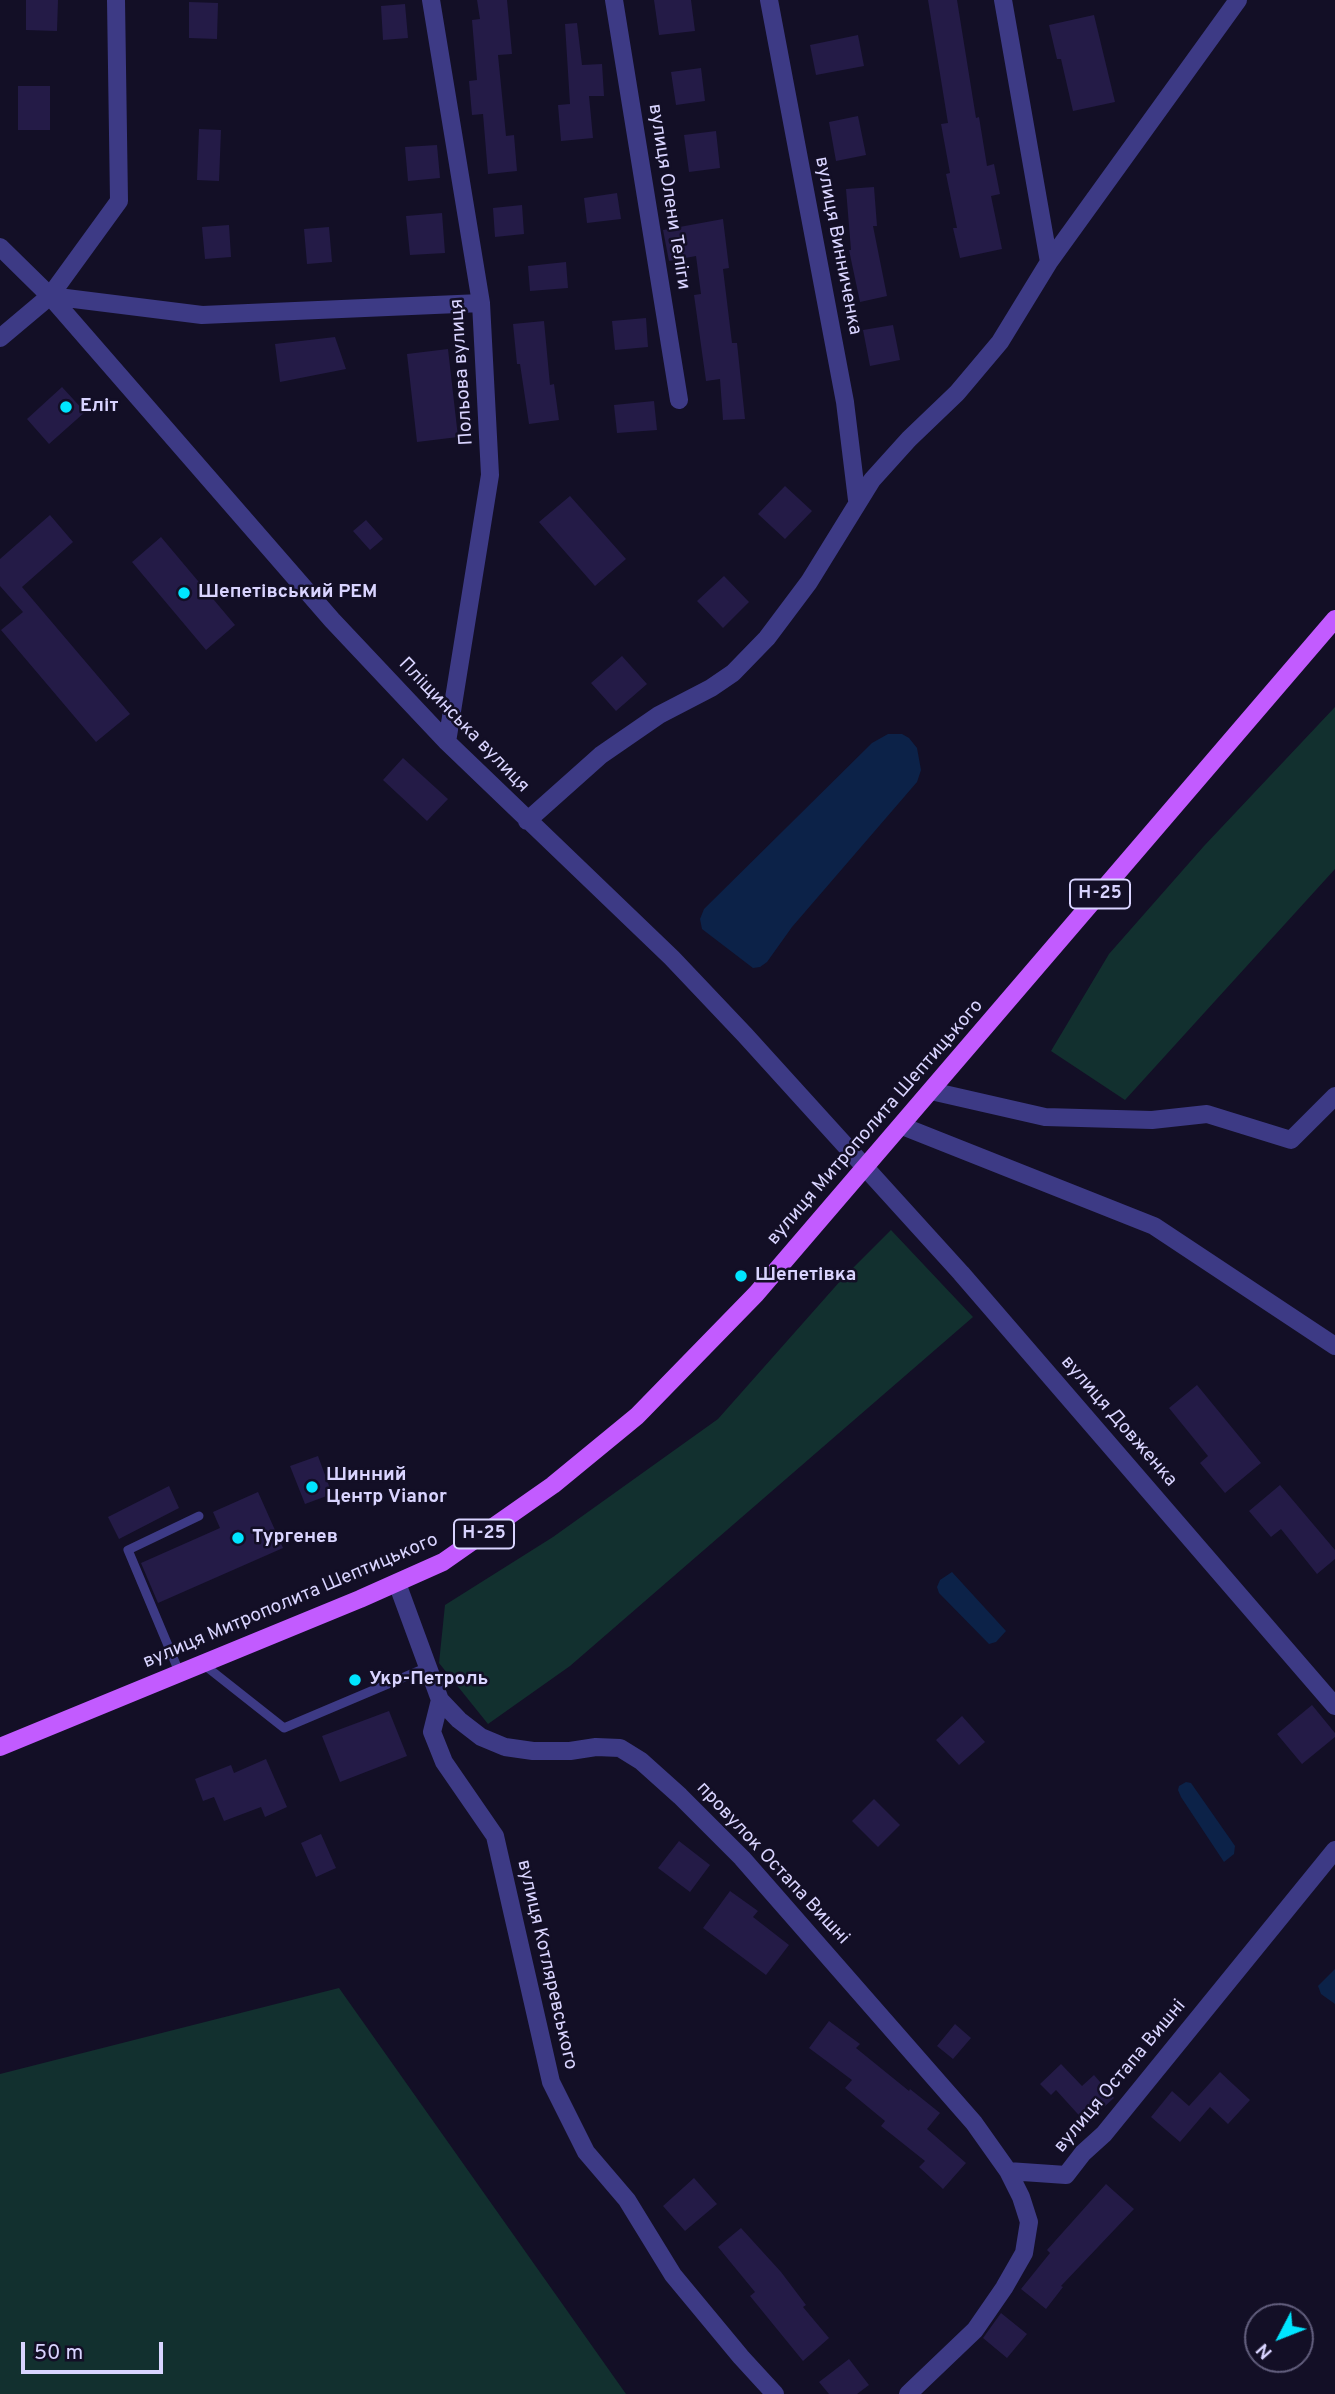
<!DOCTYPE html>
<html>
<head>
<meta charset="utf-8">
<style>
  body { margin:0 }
  #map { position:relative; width:1335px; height:2394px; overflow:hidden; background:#130f26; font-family:Overpass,sans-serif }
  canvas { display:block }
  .north { position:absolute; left:1244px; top:2303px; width:70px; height:70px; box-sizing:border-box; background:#130f26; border:2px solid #625e7d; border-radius:50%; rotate:228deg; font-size:19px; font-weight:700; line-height:28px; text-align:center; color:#d9d4ff }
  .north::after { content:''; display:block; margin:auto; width:24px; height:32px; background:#00e5ff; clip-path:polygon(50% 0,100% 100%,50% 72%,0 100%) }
  .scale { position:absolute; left:21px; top:2342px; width:142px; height:32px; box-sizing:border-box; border:4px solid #d9d4ff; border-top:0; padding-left:9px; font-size:21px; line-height:24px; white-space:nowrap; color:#d9d4ff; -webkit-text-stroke:5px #130f26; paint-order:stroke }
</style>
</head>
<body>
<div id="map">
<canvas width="1335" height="2394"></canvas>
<div class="north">N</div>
<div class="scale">50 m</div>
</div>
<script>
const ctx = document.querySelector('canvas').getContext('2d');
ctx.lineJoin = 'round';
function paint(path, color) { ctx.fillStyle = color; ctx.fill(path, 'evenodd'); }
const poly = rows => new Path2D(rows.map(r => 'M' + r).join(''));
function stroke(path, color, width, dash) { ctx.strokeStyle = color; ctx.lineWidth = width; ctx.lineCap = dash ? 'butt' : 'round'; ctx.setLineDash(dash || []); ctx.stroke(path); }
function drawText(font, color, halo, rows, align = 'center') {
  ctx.font = font + ' Overpass,sans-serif'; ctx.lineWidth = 5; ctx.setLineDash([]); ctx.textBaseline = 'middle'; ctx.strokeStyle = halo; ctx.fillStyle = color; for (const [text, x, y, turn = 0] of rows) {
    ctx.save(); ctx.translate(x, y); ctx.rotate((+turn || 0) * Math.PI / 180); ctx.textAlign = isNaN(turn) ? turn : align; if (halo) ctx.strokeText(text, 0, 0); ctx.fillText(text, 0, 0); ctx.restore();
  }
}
const green = poly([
  [1335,707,1335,869,1125,1100,1051,1051,1109,954,1204,846],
  [891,1230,973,1317,570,1666,488,1724,439,1663,445,1605,553,1537,718,1419,842,1279],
  [339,1988,626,2394,0,2394,0,2074]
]);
const water = poly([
  [888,734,902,734,909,738,917,748,921,770,917,782,792,927,767,962,760,967,753,968,702,929,700,919,704,909,872,743],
  [952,1572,1006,1631,996,1642,989,1644,939,1593,937,1587,940,1580],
  [1186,1782,1191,1783,1235,1846,1234,1854,1224,1862,1181,1797,1178,1790,1179,1786],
  [1335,1969,1335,2004,1321,1994,1318,1986]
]);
const building = poly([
  [26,0,58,0,57,31,26,30],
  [477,0,507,0,512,54,498,55,506,136,514,135,517,171,488,174,483,114,472,115,469,81,477,80,472,20,480,19],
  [654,0,691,0,695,31,659,35],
  [928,0,957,0,976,118,979,117,987,166,994,164,1000,194,991,196,1002,249,960,258,953,228,957,228,946,174,950,173,941,124,948,123],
  [189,2,218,3,217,39,189,38],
  [405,4,408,38,383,40,381,6],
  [1094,15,1115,102,1073,111,1061,59,1057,59,1049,25],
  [577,23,582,65,602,64,604,96,589,96,593,138,561,141,558,105,570,104,565,24],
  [858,35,864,66,816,75,810,45],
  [701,68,705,101,676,105,671,72],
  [18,86,50,86,50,130,18,130],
  [858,116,866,155,836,161,829,122],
  [199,129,221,130,219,181,197,180],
  [716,131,720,168,689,172,684,135],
  [437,145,440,178,408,181,405,147],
  [874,187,877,226,873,226,887,296,860,302,849,250,851,250,846,189],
  [617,193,621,219,587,223,584,198],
  [522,205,524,234,495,237,493,208],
  [442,213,445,253,410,255,406,216],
  [723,219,729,268,723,269,732,343,737,343,745,419,723,420,720,379,706,381,694,295,701,294,696,256,669,261,663,230],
  [229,225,231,257,205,259,202,227],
  [329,227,332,262,307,264,304,229],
  [566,262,568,288,530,291,528,266],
  [646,318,648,347,615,350,612,321],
  [544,321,550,385,554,384,559,420,529,424,520,364,517,364,513,324],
  [893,325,900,360,870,366,863,330],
  [335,337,346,369,280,382,275,344],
  [448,349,458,437,417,442,407,354],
  [62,387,85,412,49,444,27,419],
  [654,401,657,430,617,433,614,405],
  [785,486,812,511,785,539,758,514],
  [570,496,626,559,595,586,539,522],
  [50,515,73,542,22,587,130,714,96,742,1,630,23,612,0,586,0,559],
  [366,520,383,539,370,550,353,531],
  [161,537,235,625,206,650,132,562],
  [724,576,749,602,723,628,697,601],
  [622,656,647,684,616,711,591,683],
  [403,758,448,799,427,821,383,780],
  [1197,1385,1261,1463,1225,1493,1200,1463,1208,1456,1169,1408],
  [318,1456,332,1494,305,1504,290,1466],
  [1280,1485,1335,1550,1335,1559,1317,1574,1281,1529,1271,1537,1249,1511],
  [169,1486,179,1508,119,1539,108,1517],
  [258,1492,283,1548,158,1603,141,1563,220,1528,213,1512],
  [1312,1705,1335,1733,1335,1737,1302,1764,1277,1734],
  [389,1711,407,1756,340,1782,322,1736],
  [962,1716,985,1742,959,1765,936,1740],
  [266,1759,287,1807,265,1817,261,1807,224,1821,214,1797,203,1801,195,1779,231,1765,234,1773],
  [874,1799,900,1825,878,1847,852,1821],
  [321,1834,336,1868,316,1877,301,1843],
  [679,1841,710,1865,690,1892,658,1868],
  [730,1891,758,1911,753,1917,789,1945,766,1975,703,1928],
  [829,2021,860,2044,856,2048,909,2091,910,2089,940,2113,927,2129,966,2163,943,2189,919,2167,925,2161,881,2126,885,2121,845,2088,852,2080,809,2048],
  [955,2024,971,2038,953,2059,937,2046],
  [1061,2064,1082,2086,1094,2075,1114,2098,1086,2123,1056,2090,1051,2095,1040,2084],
  [1220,2072,1250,2100,1228,2124,1210,2107,1180,2142,1151,2117,1172,2091,1189,2106],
  [694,2178,717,2204,685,2231,663,2206],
  [1106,2184,1134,2209,1061,2286,1063,2287,1046,2309,1021,2289,1050,2253,1047,2250],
  [741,2228,781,2272,806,2305,803,2307,829,2338,803,2361,750,2296,755,2292,718,2247],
  [1001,2313,1027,2334,1007,2358,983,2338],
  [849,2359,869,2385,857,2394,829,2394,819,2382]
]);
const service = poly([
  [203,1664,284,1728,428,1667],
  [180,1674,128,1550,199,1516]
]);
const minor = poly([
  [431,0,481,303,490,475,447,742],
  [614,0,679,400],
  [769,0,845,402,857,500],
  [1003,0,1049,262],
  [0,247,50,296,332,620,447,742,672,958,745,1035,961,1273,1335,1706],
  [50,296,202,315,481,303],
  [0,338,50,296,119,201,116,0],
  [527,821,601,755,659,715,711,688,733,673,767,638,809,582,872,480,909,439,957,393,1000,342,1049,262,1238,0],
  [931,1091,1045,1117,1152,1120,1207,1114,1291,1140,1335,1096],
  [902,1126,1154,1226,1335,1346],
  [397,1583,440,1700,432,1732,444,1762,495,1836,551,2082,586,2152,627,2200,673,2275,741,2357,775,2394],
  [440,1700,459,1720,481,1737,505,1747,533,1751,570,1751,596,1747,620,1748,641,1761,680,1796,742,1858,974,2123,1008,2171],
  [908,2394,975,2330,1004,2288,1024,2253,1029,2222,1021,2197,1008,2171,1066,2175,1083,2153,1104,2134,1335,1850]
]);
const primary = poly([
  [0,1747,360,1599,443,1562,553,1485,637,1416,756,1294,1335,619]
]);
const markers = [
  [66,407,7,"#00e5ff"],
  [184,593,7,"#00e5ff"],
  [741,1276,7,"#00e5ff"],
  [312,1487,7,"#00e5ff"],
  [238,1538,7,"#00e5ff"],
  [355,1680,7,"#00e5ff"]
];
const shields = [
  [1100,894,60],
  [484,1534,60]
];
const shieldNames = [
  ["Н-25",1100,894],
  ["Н-25",484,1534]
];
const streetNames = [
  ["вулиця Олени Теліги",668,197,81],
  ["вулиця Винниченка",837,246,79],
  ["Польова вулиця",463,372,-94],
  ["Пліщинська вулиця",463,726,46],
  ["вулиця Митрополита Шептицького",876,1123,-49],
  ["вулиця Довженка",1118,1422,49],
  ["вулиця Митрополита Шептицького",291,1602,-23],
  ["провулок Остапа Вишні",772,1864,47],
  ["вулиця Котляревського",546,1965,77],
  ["вулиця Остапа Вишні",1121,2077,-50]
];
const poiNames = [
  ["Еліт",80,407],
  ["Шепетівський РЕМ",198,593],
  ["Шепетівка",755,1276],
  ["Шинний",326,1476],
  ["Центр Vianor",326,1498],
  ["Тургенев",252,1538],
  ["Укр-Петроль",369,1680]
];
paint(green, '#12302f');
paint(water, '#0c2248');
paint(building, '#241b47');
stroke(service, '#3d3a85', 9);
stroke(minor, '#3d3a85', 18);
stroke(primary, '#c25bff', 18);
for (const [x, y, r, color] of markers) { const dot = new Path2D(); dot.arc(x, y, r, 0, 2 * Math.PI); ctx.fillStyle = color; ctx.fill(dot); stroke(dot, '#130f26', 2.5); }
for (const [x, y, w] of shields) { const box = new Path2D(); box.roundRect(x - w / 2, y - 14.5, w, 29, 5); ctx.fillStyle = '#130f26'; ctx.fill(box); stroke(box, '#d9d4ff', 2); }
drawText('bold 18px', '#d9d4ff', null, shieldNames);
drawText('19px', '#d9d4ff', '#130f26', streetNames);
drawText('bold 19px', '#d9d4ff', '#130f26', poiNames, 'left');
</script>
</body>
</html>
